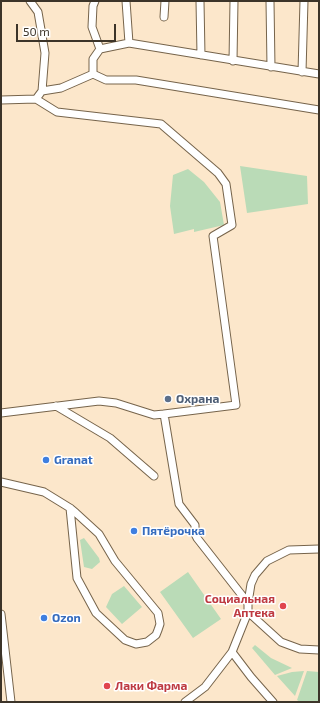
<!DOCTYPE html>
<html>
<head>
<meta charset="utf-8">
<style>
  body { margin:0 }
  #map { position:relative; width:320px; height:703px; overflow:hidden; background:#fce7cb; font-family:"Exo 2",sans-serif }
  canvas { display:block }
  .frame { position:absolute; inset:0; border:2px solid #3c3429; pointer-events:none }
  .scale { position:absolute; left:16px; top:24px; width:100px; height:18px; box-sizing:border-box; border:2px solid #3c3429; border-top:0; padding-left:5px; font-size:12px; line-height:14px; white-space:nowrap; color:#3c3429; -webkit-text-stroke:3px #fff; paint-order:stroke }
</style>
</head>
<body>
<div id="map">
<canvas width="320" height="703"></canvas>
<div class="frame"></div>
<div class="scale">50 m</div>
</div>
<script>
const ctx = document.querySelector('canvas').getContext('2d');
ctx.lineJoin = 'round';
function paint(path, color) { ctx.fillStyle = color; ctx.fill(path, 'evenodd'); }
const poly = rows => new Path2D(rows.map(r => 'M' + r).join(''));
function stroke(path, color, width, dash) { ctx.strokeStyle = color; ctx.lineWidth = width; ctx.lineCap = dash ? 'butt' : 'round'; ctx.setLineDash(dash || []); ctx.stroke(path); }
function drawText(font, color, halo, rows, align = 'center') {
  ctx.font = font + ' "Exo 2",sans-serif'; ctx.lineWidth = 3; ctx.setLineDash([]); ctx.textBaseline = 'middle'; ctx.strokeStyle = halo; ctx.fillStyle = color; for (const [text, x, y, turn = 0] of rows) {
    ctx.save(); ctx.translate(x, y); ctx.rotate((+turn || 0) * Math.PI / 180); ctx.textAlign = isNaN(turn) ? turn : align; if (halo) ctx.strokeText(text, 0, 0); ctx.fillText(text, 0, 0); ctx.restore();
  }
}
const green = poly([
  [240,166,307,176,308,204,247,213],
  [188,169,204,182,220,202,224,225,194,232,194,229,174,234,170,206,173,175],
  [84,538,99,558,100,562,92,569,84,567,80,540],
  [188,572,221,619,193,638,160,592],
  [124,586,142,607,122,624,106,607,112,594],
  [255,645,271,658,292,668,275,675,252,648],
  [304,671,295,696,277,676,292,672],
  [307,671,319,672,319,702,300,702,297,700]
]);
const lane = poly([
  [30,1,38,12,45,53,42,91],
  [95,1,93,6,92,27,100,49],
  [126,1,129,43],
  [200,1,201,55],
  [270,1,271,67],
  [164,17,165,1],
  [233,61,234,1],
  [302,72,304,1],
  [93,74,106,80,136,80,319,110],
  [36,99,57,112,161,124,218,173,226,184,232,225,213,236,236,405,164,414],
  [1,100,36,99,42,91,61,88,93,74,93,59,100,49,129,43,319,74],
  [56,406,110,438,154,476],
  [1,413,99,401,116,403,154,415,164,414,179,504,195,525,195,534,197,538,248,603,248,612,232,652,205,687,185,702],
  [1,482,44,492,70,508,76,513,99,534,115,561,158,613,160,624,158,630,156,635,147,642,136,644,125,640,96,613,77,578,70,508],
  [248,603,251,584,255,575,267,561,289,550,319,549],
  [248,612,281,642,300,649,319,650],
  [1,614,11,702],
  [232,652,251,677,273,702]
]);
const markers = [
  [168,399,4,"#5c6f8a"],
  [46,460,4,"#3f7fe0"],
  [134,531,4,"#3f7fe0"],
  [283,606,4,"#e0444e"],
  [44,618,4,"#3f7fe0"],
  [107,686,4,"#e0444e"]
];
const serviceNames = [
  ["Охрана",176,399]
];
const shopNames = [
  ["Granat",54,460],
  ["Пятёрочка",142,531],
  ["Ozon",52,618]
];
const healthNames = [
  ["Социальная",275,599],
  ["Аптека",275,613],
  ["Лаки Фарма",115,686,"left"]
];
paint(green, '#badbb7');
stroke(lane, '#76644b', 9);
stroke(lane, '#fff', 7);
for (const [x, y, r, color] of markers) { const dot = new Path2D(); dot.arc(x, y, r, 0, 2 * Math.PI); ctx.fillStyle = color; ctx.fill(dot); stroke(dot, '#fff', 1.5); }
drawText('bold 12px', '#4e5e75', '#fff', serviceNames, 'left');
drawText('bold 12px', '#366cbe', '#fff', shopNames, 'left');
drawText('bold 12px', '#be3a42', '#fff', healthNames, 'right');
</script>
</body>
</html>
